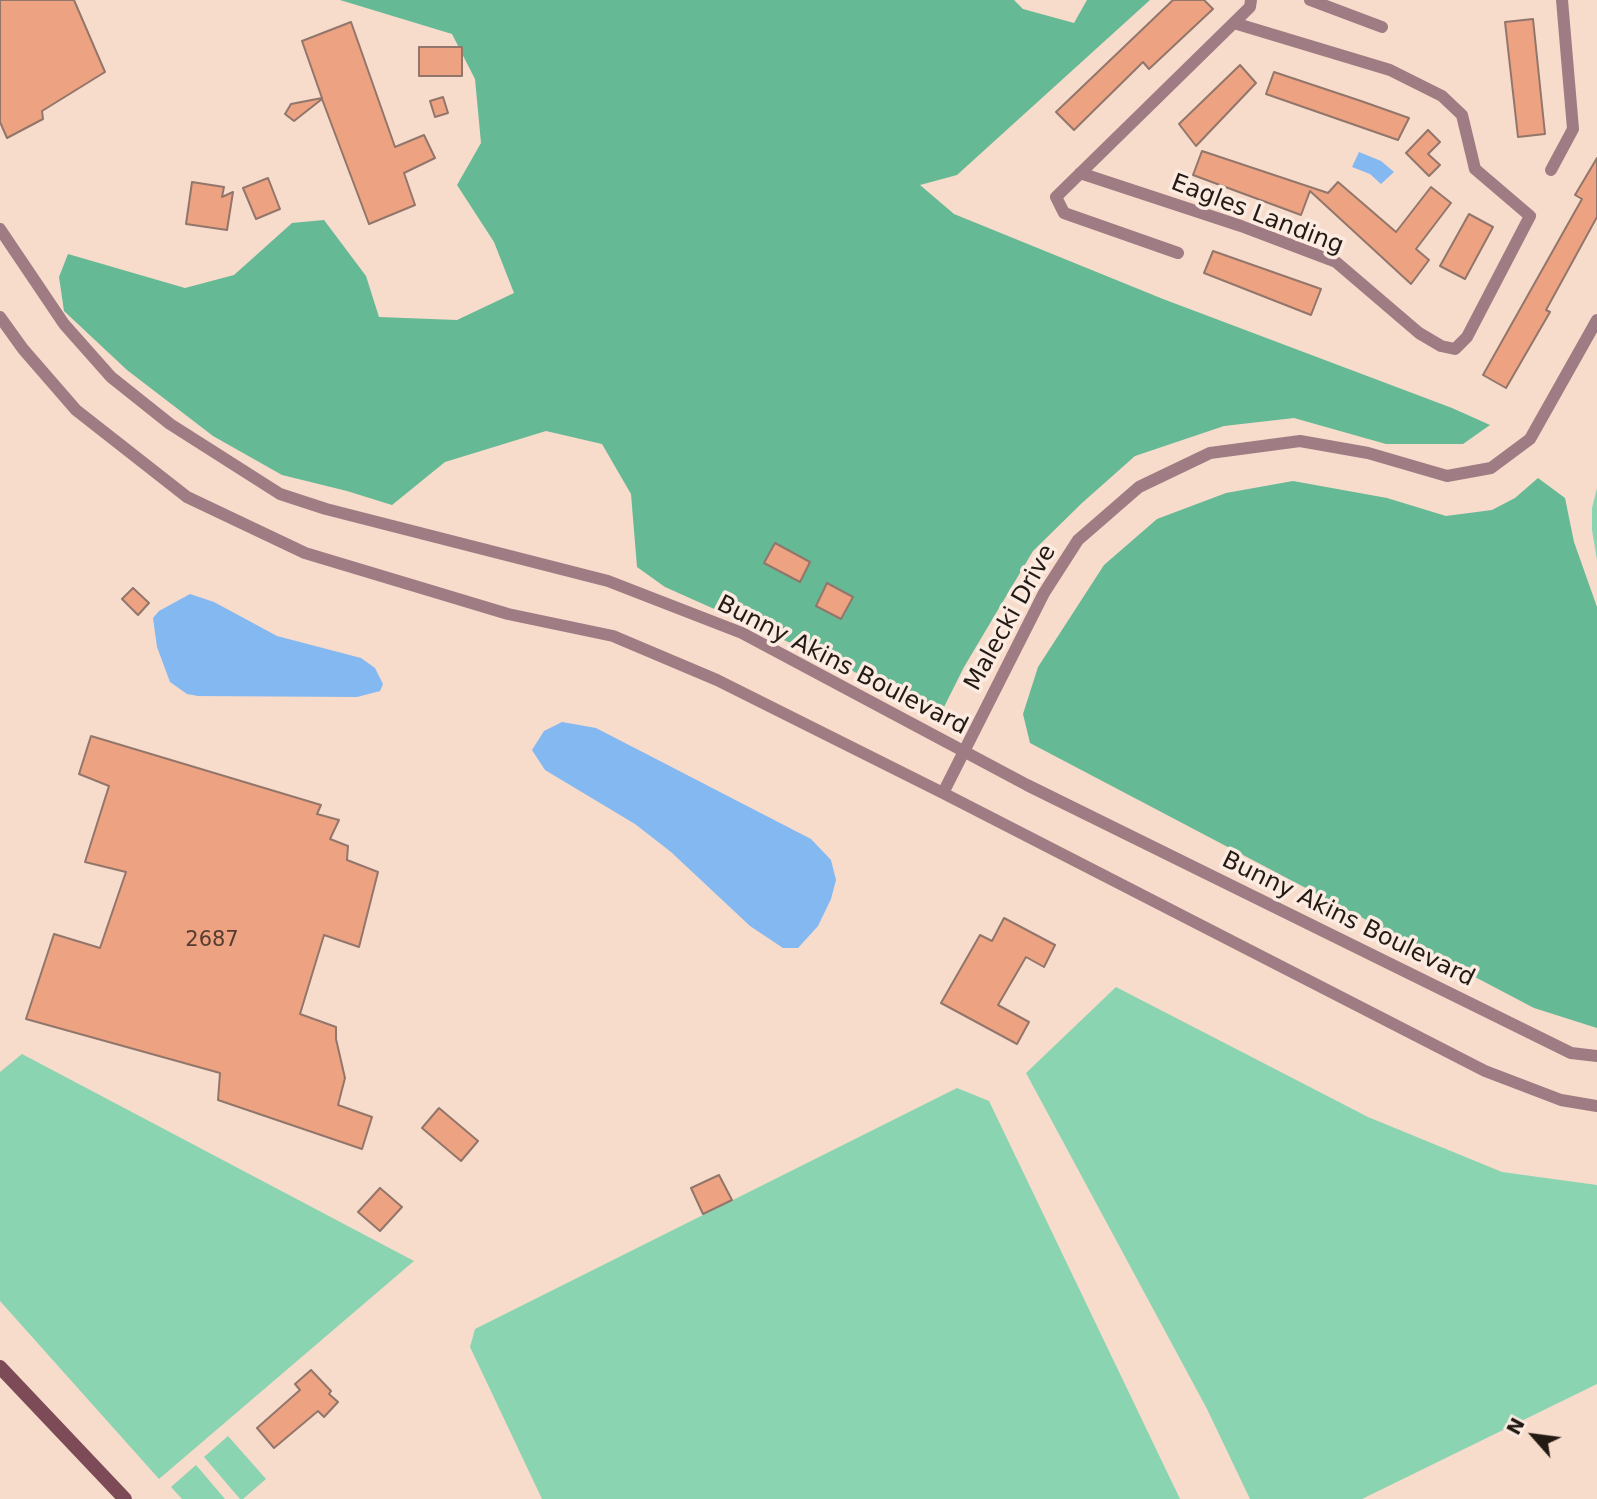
<!DOCTYPE html>
<html>
<head>
<meta charset="utf-8">
<style>
  body { margin:0 }
  #map { position:relative; width:1597px; height:1499px; overflow:hidden; background:#f7dbcb; font-family:"DejaVu Sans",sans-serif }
  canvas { display:block }
  .north { position:absolute; left:1499px; top:1401px; width:70px; height:70px; -webkit-text-stroke:5px #fcebe1; paint-order:stroke; rotate:298deg; font-size:19px; font-weight:700; line-height:28px; text-align:center; color:#241a14 }
  .north::after { content:''; display:block; margin:auto; width:24px; height:32px; background:#241a14; clip-path:polygon(50% 0,100% 100%,50% 72%,0 100%) }
</style>
</head>
<body>
<div id="map">
<canvas width="1597" height="1499"></canvas>
<div class="north">N</div>
</div>
<script>
const ctx = document.querySelector('canvas').getContext('2d');
ctx.lineJoin = 'round';
function paint(path, color) { ctx.fillStyle = color; ctx.fill(path, 'evenodd'); }
const poly = rows => new Path2D(rows.map(r => 'M' + r).join(''));
function stroke(path, color, width, dash) { ctx.strokeStyle = color; ctx.lineWidth = width; ctx.lineCap = dash ? 'butt' : 'round'; ctx.setLineDash(dash || []); ctx.stroke(path); }
function drawText(font, color, halo, rows, align = 'center') {
  ctx.font = font + ' "DejaVu Sans",sans-serif'; ctx.lineWidth = 7; ctx.setLineDash([]); ctx.textBaseline = 'middle'; ctx.strokeStyle = halo; ctx.fillStyle = color; for (const [text, x, y, turn = 0] of rows) {
    ctx.save(); ctx.translate(x, y); ctx.rotate((+turn || 0) * Math.PI / 180); ctx.textAlign = isNaN(turn) ? turn : align; if (halo) ctx.strokeText(text, 0, 0); ctx.fillText(text, 0, 0); ctx.restore();
  }
}
const green = poly([
  [1597,488,1597,560,1592,530,1592,508],
  [1116,987,1368,1117,1502,1172,1597,1185,1597,1384,1362,1499,1250,1499,1207,1409,1026,1073],
  [22,1054,414,1261,159,1479,0,1301,0,1072],
  [957,1088,989,1101,1180,1499,542,1499,470,1347,475,1329],
  [228,1436,266,1479,243,1499,240,1499,204,1457],
  [196,1465,225,1499,182,1499,171,1487]
]);
const forest = poly([
  [340,0,1014,0,1023,9,1074,23,1087,0,1150,0,957,175,920,185,954,214,1163,299,1452,408,1490,425,1463,444,1386,444,1294,418,1224,426,1135,456,1082,503,1033,551,964,667,938,719,851,670,665,587,637,567,631,494,602,444,546,431,445,462,392,505,347,491,282,475,213,436,127,370,64,311,59,277,68,254,185,288,234,275,292,223,324,220,366,276,379,317,457,320,514,293,494,242,457,185,481,143,475,79,452,34],
  [1538,478,1565,498,1574,542,1597,607,1597,1028,1534,1008,1030,743,1023,714,1038,667,1104,565,1157,519,1226,493,1293,481,1387,498,1446,516,1492,510,1515,498]
]);
const water = poly([
  [1359,152,1381,161,1394,172,1381,184,1370,174,1352,167],
  [190,594,214,602,277,636,361,658,375,668,383,684,380,691,357,697,198,696,187,694,170,682,157,647,153,618,159,611],
  [562,722,596,728,811,839,831,860,836,880,831,899,818,926,798,948,783,948,750,926,671,852,635,824,545,770,532,750,544,731]
]);
const building = poly([
  [0,0,74,0,105,72,42,111,43,119,7,138,0,122,0,0],
  [1173,0,1204,0,1213,9,1149,69,1143,62,1074,130,1056,112,1173,0],
  [1533,19,1545,134,1518,137,1505,22,1533,19],
  [351,22,395,147,424,135,435,158,404,173,415,205,369,224,322,99,294,121,285,114,291,104,322,98,302,41,351,22],
  [419,47,462,47,462,76,419,76,419,47],
  [1240,65,1256,83,1196,146,1179,124,1240,65],
  [1274,72,1361,101,1409,118,1398,140,1266,94,1274,72],
  [443,97,448,113,435,117,430,101,443,97],
  [1428,130,1440,142,1428,154,1440,165,1429,176,1406,153,1428,130],
  [1202,151,1328,193,1338,182,1396,232,1431,187,1451,203,1416,249,1429,260,1411,284,1310,191,1301,215,1193,175,1202,151],
  [1597,158,1597,217,1546,310,1550,312,1506,388,1483,375,1582,199,1575,195,1597,158],
  [268,178,280,209,256,219,243,188,268,178],
  [192,182,224,187,222,197,233,192,227,230,186,224,192,182],
  [1469,214,1493,227,1465,279,1440,266,1469,214],
  [1213,251,1321,289,1311,315,1204,273,1213,251],
  [775,543,810,562,800,582,764,563,775,543],
  [827,583,853,597,841,619,816,606,827,583],
  [133,588,149,603,138,615,122,599,133,588],
  [91,736,321,805,317,814,339,820,330,839,348,846,347,860,378,872,359,947,324,935,300,1014,336,1027,336,1039,345,1078,338,1105,372,1117,362,1149,218,1100,220,1073,26,1019,54,934,100,948,126,872,85,862,109,786,79,774,91,736],
  [1004,918,1055,945,1044,967,1026,957,998,1005,1029,1022,1017,1044,941,1003,980,935,992,941,1004,918],
  [439,1108,478,1141,461,1161,422,1128,439,1108],
  [719,1175,732,1200,703,1214,691,1188,719,1175],
  [380,1188,402,1207,380,1231,358,1212,380,1188],
  [311,1370,331,1391,329,1394,338,1402,324,1417,318,1411,274,1448,257,1428,300,1390,295,1384,311,1370]
]);
const street = poly([
  [1310,0,1382,27],
  [1551,170,1573,129,1562,0],
  [1080,173,1241,226,1336,262,1419,333,1441,346,1455,349,1467,337,1530,216,1475,169,1462,115,1442,96,1390,70,1234,23],
  [0,229,64,324,111,377,170,424,280,494,326,509,608,581,742,633,1027,785,1571,1053,1597,1056],
  [1178,253,1064,213,1056,197,1250,7,1251,0],
  [0,317,23,349,76,410,187,497,305,553,508,614,613,636,717,680,943,793,1485,1071,1561,1100,1597,1106],
  [943,793,1044,593,1078,540,1139,487,1210,453,1300,441,1368,453,1447,476,1491,468,1530,439,1597,320]
]);
const secondary = poly([
  [0,1367,125,1499]
]);
const numberNames = [
  ["2687",212,941]
];
const streetNames = [
  ["Eagles Landing",1257,215,21],
  ["Malecki Drive",1011,618,-61],
  ["Bunny Akins Boulevard",842,666,27],
  ["Bunny Akins Boulevard",1348,920,26]
];
paint(green, '#8bd4b2');
paint(forest, '#65b994');
paint(water, '#83b8f1');
paint(building, '#eda282');
stroke(building, '#92766b', 2);
stroke(street, '#9f7c83', 12);
stroke(secondary, '#7c4b57', 14);
drawText('21px', '#563c30', null, numberNames);
drawText('24px', '#241a14', '#fcebe1', streetNames);
</script>
</body>
</html>
